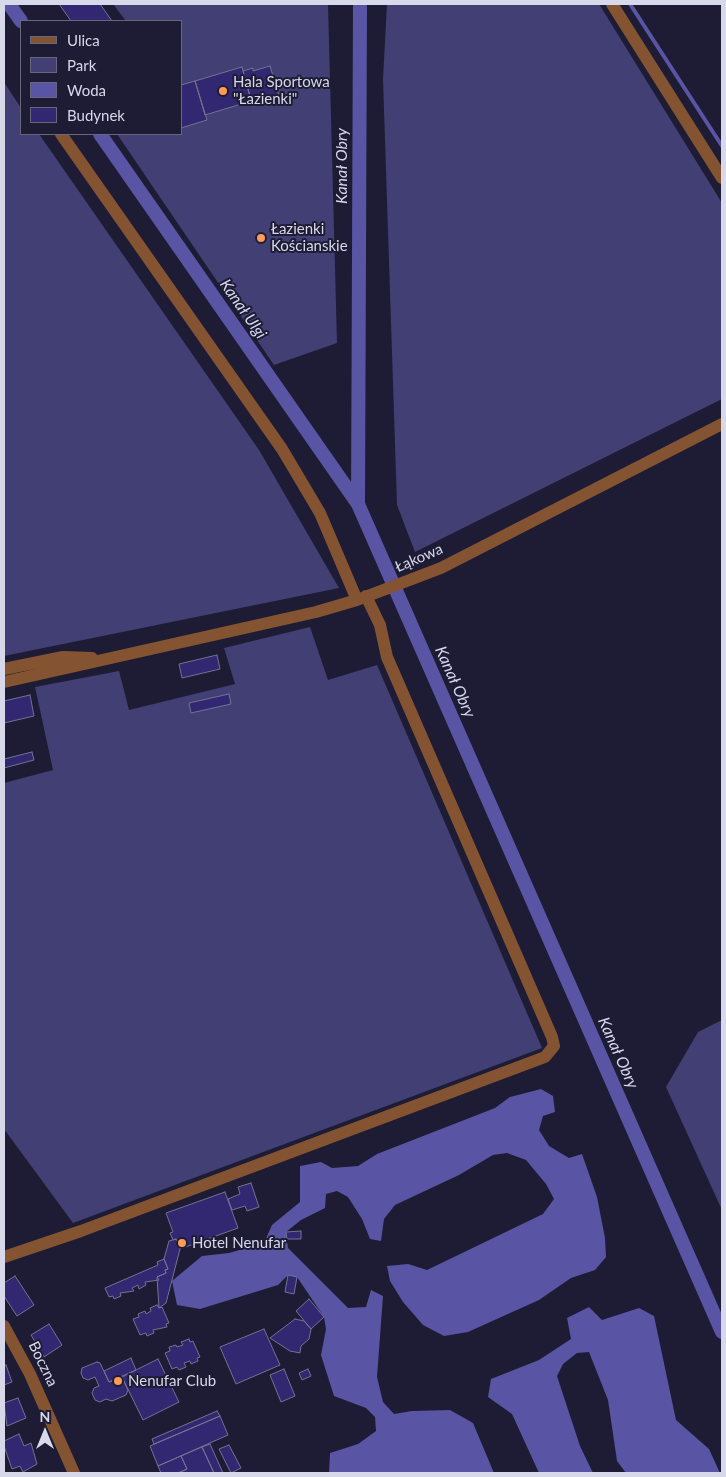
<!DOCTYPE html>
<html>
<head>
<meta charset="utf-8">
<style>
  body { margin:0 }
  #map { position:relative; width:726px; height:1477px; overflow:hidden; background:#1d1c34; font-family:Lato,sans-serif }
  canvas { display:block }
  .frame { position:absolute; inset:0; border:5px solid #d7d8e9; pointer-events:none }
  .legend { position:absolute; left:20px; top:20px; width:162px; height:115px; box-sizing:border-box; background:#1d1c34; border:1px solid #67677c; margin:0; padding:6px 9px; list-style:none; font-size:15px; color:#d7d8e9 }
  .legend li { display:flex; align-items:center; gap:10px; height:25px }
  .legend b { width:25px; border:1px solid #67677c }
  .north { position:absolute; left:20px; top:1407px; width:50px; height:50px; -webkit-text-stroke:4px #1d1c34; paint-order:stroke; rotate:0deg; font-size:14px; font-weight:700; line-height:20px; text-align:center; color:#d7d8e9 }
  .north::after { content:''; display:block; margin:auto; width:18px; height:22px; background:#d7d8e9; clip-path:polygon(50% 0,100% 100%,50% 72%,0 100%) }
</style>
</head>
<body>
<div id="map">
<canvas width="726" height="1477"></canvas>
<div class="frame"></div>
<ul class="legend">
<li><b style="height:6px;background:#845331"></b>Ulica</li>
<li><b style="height:14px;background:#413f74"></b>Park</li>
<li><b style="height:14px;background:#5954a3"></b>Woda</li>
<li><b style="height:14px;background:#322872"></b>Budynek</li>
</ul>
<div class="north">N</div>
</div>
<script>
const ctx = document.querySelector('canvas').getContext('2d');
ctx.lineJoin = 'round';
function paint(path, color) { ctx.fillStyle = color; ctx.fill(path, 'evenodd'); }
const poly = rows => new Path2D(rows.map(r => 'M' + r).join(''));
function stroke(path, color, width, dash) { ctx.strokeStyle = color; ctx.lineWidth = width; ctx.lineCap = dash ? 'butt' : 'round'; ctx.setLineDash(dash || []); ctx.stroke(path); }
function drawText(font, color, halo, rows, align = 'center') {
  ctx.font = font + ' Lato,sans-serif'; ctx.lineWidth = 4; ctx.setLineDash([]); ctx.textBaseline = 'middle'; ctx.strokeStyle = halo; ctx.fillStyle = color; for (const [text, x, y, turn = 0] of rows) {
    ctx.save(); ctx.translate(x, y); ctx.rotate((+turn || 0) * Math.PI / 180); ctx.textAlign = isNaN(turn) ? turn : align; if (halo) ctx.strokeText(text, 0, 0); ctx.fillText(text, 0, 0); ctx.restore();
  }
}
const green = poly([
  [113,4,328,4,337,343,274,365,117,134,181,134,181,21,126,21],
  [387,4,599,4,722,203,722,399,415,552,397,505,383,79],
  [4,82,21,108,21,134,39,134,259,450,339,588,4,656],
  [310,627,328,680,377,665,542,1048,73,1223,4,1129,4,783,53,770,35,687,119,671,129,710,235,684,224,648],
  [722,1020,722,1210,666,1087,698,1032]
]);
const water = poly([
  [541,1089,553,1096,555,1112,543,1116,539,1130,549,1146,569,1158,582,1154,597,1197,605,1238,606,1257,595,1270,571,1278,539,1300,468,1332,444,1336,423,1325,403,1302,390,1281,387,1266,408,1264,427,1270,543,1214,554,1199,546,1184,526,1160,507,1153,493,1155,459,1175,395,1205,384,1219,381,1241,370,1239,362,1219,348,1197,337,1191,326,1194,325,1208,301,1220,286,1232,288,1248,348,1308,366,1307,371,1290,383,1296,377,1377,383,1402,394,1414,412,1411,450,1410,473,1423,494,1473,329,1473,330,1453,358,1444,376,1431,375,1417,366,1408,334,1396,321,1355,326,1329,324,1317,297,1277,288,1275,278,1285,200,1309,177,1305,172,1281,202,1256,229,1253,264,1243,272,1225,300,1202,300,1166,321,1162,332,1168,358,1166,377,1154,495,1108,510,1097],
  [589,1307,602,1320,639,1308,654,1316,676,1420,709,1449,720,1473,626,1473,617,1461,608,1400,589,1352,577,1353,563,1364,557,1376,580,1446,593,1473,539,1473,512,1414,488,1397,491,1379,539,1360,571,1339,567,1318]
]);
const stream = poly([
  [630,4,722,146]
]);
const canal = poly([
  [9,4,21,21],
  [360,4,358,504,722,1332],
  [100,134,358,504]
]);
const building = poly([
  [59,4,100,4,112,21,71,21,59,4],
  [270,66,280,99,253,106,243,71,253,68,253,71,270,66],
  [242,67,251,101,205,115,195,81,242,67],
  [195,81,207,120,181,128,181,85,195,81],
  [217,655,220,669,182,678,179,664,217,655],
  [229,694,231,704,191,713,189,703,229,694],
  [30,695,34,716,4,723,4,701,30,695],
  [32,752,34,760,4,768,4,759,32,752],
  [251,1183,259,1207,247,1211,245,1206,232,1210,228,1199,240,1194,238,1187,251,1183],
  [225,1192,238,1228,180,1249,176,1239,173,1240,170,1233,173,1232,166,1213,225,1192],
  [301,1231,301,1239,287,1239,286,1232,301,1231],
  [176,1239,180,1249,166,1303,159,1308,157,1277,166,1273,165,1270,168,1269,164,1259,169,1241,176,1239],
  [164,1259,168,1269,165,1270,166,1273,157,1277,159,1280,145,1282,146,1285,139,1289,138,1285,132,1288,134,1291,120,1293,121,1296,114,1299,113,1296,109,1297,105,1288,158,1265,157,1262,164,1259],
  [288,1275,297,1277,294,1294,285,1292,288,1275],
  [15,1276,34,1305,17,1316,4,1296,4,1283,15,1276],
  [309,1299,324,1317,311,1329,296,1311,309,1299],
  [157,1305,159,1308,162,1307,169,1323,166,1324,167,1327,153,1330,154,1333,147,1336,146,1333,140,1335,133,1319,139,1317,138,1314,145,1311,146,1314,151,1311,150,1308,157,1305],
  [295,1319,304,1321,311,1329,309,1339,301,1346,300,1353,290,1351,270,1338,295,1319],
  [49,1324,62,1345,44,1357,31,1335,49,1324],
  [264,1329,280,1365,236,1384,220,1347,264,1329],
  [189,1339,190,1342,193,1341,200,1357,197,1358,198,1361,191,1364,190,1361,184,1363,186,1367,179,1370,177,1367,172,1369,165,1353,170,1351,169,1347,176,1345,177,1347,183,1345,181,1342,189,1339],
  [131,1358,136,1370,109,1382,104,1371,131,1358],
  [158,1359,179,1402,143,1420,122,1377,158,1359],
  [97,1362,100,1363,109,1382,122,1377,128,1390,126,1395,112,1401,106,1399,100,1402,95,1400,92,1393,94,1388,99,1386,95,1377,88,1380,83,1378,81,1373,82,1368,97,1362],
  [6,1365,12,1382,4,1385,4,1366,6,1365],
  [284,1369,295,1396,281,1402,270,1375,284,1369],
  [308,1369,311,1376,302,1380,299,1373,308,1369],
  [18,1398,26,1418,7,1426,4,1403,18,1398],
  [217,1411,220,1416,154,1444,152,1439,217,1411],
  [220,1416,228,1435,158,1466,150,1446,220,1416],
  [19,1434,24,1446,31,1443,37,1464,23,1472,20,1466,12,1469,4,1446,4,1441,19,1434],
  [210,1444,223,1473,214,1473,202,1447,210,1444],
  [229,1445,241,1468,231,1473,219,1449,229,1445],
  [202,1447,214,1473,178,1473,187,1469,181,1456,202,1447],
  [181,1456,187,1469,178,1473,161,1473,158,1466,181,1456]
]);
const minor = poly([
  [612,4,722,178],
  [61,134,282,449,320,513,357,600],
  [4,669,63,657,92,658],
  [4,682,316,612,357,600,441,568,722,424],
  [4,1257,81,1231,545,1057,554,1046,552,1037,387,657,380,625,366,596],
  [4,1326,30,1374,74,1473]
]);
const markers = [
  [223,91,5,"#fe9c57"],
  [261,238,5,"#fe9c57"],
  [182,1243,5,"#fe9c57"],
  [118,1381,5,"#fe9c57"]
];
const poiNames = [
  ["Hala Sportowa",233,82],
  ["\"Łazienki\"",233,99],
  ["Łazienki",271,229],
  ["Kościanskie",271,246],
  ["Hotel Nenufar",192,1243],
  ["Nenufar Club",128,1381]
];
const streetNames = [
  ["Łąkowa",419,558,-23],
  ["Boczna",43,1364,64]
];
const waterNames = [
  ["Kanał Obry",342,166,-90],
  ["Kanał Ulgi",243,309,55],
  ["Kanał Obry",455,682,66],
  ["Kanał Obry",618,1053,66]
];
paint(green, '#413f74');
paint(water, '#5954a3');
stroke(stream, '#5954a3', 4);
stroke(canal, '#5954a3', 14);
paint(building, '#322872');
stroke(building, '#727391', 1);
stroke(minor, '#845331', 12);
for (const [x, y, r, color] of markers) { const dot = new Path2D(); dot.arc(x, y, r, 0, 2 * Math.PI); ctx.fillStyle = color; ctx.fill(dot); stroke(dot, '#1d1c34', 2); }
drawText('15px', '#d7d8e9', '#1d1c34', poiNames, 'left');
drawText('15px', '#d7d8e9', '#1d1c34', streetNames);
drawText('italic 16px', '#d7d8ee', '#1d1c34', waterNames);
</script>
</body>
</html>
